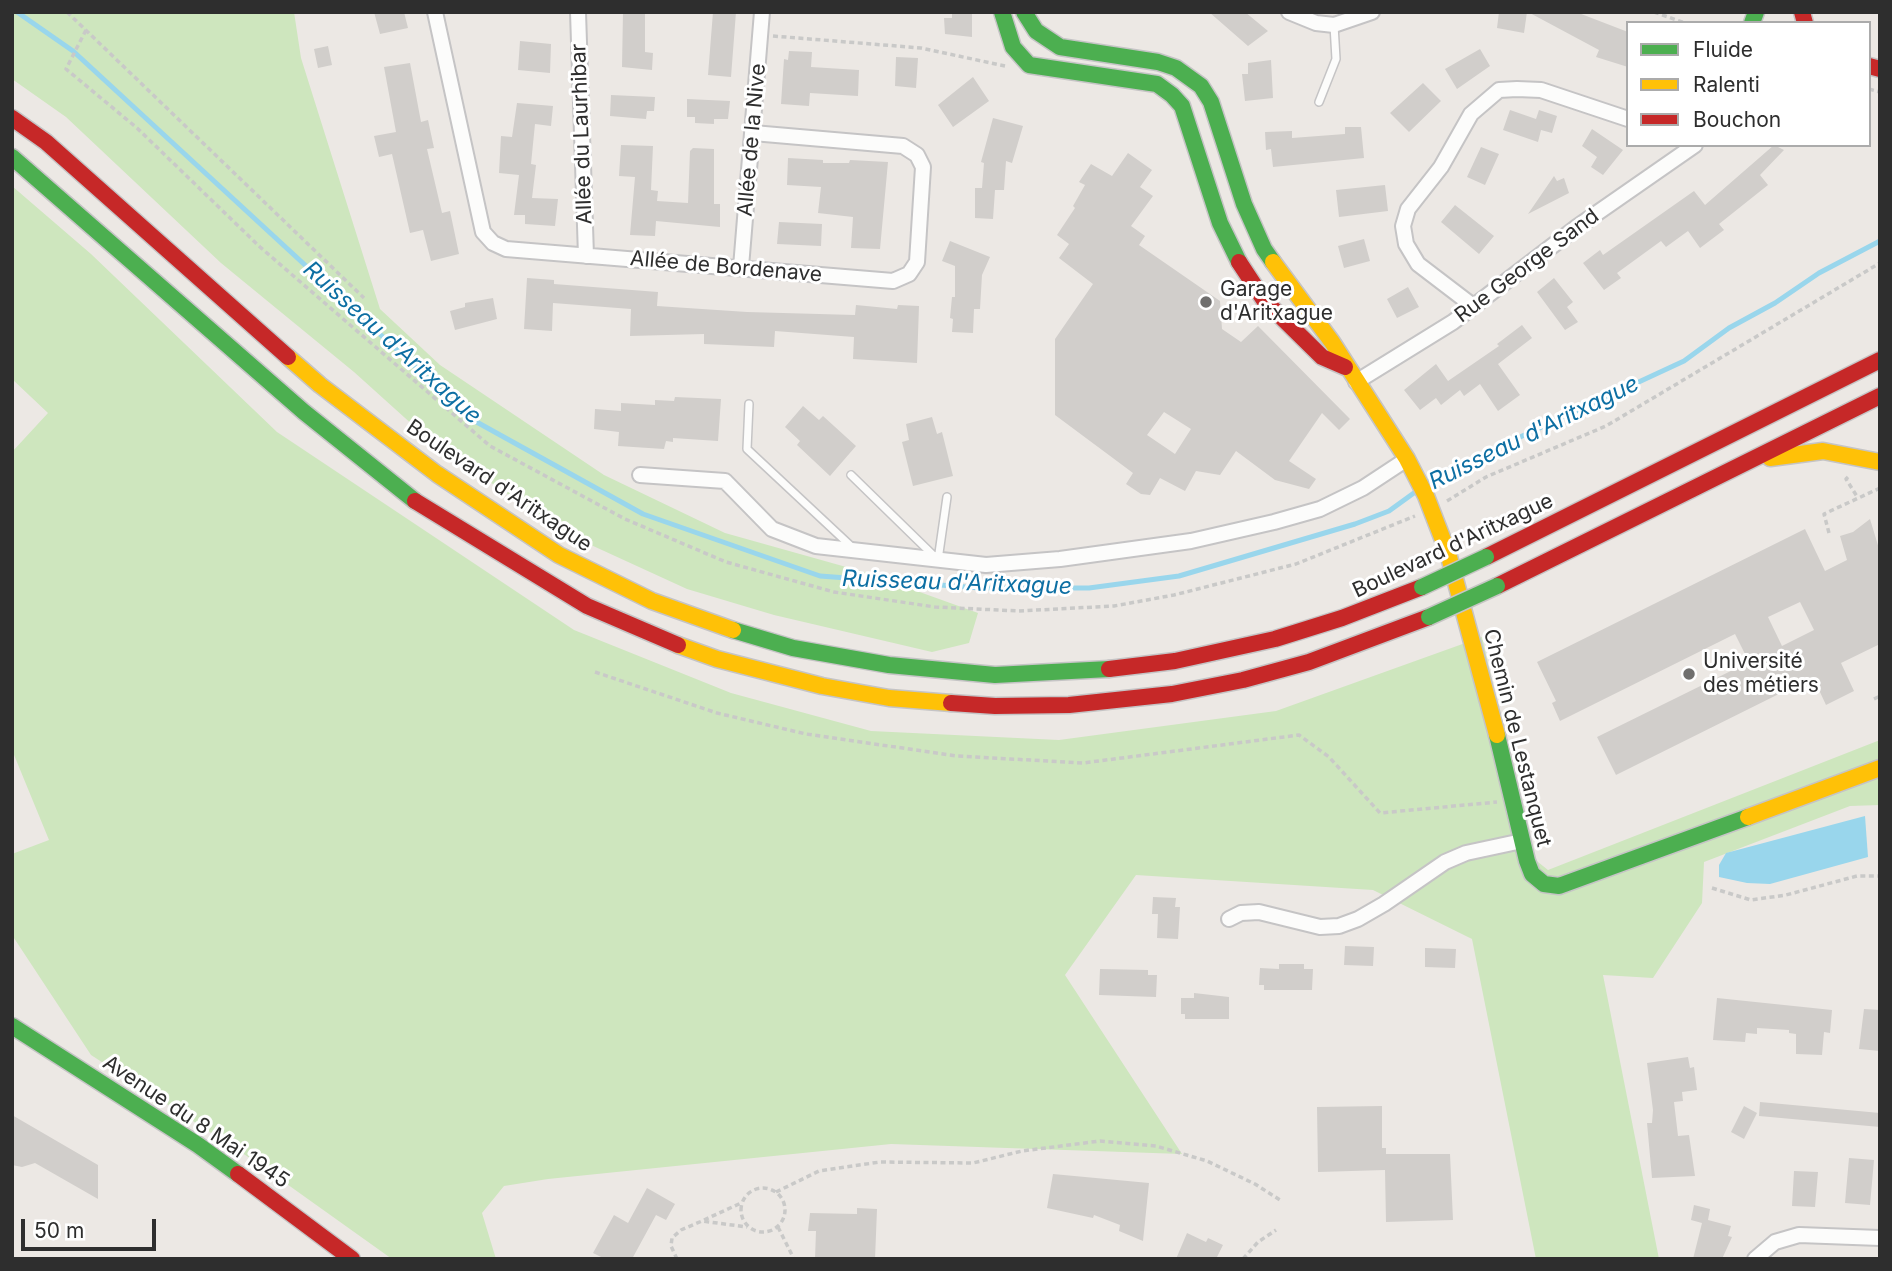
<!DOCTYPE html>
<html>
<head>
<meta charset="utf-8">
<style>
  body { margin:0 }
  #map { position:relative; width:1892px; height:1271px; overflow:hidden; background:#ece8e4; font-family:Inter,sans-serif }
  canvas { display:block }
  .frame { position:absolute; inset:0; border:14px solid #2e2e2e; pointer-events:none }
  .legend { position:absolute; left:1626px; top:21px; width:245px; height:126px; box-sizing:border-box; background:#fff; border:2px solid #ababab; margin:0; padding:9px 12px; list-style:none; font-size:21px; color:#2e2e2e }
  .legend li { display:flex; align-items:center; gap:14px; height:35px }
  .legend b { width:35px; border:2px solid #ababab }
  .scale { position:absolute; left:21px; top:1219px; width:135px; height:32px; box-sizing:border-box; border:4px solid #2e2e2e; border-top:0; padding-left:9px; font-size:21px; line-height:24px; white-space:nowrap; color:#2e2e2e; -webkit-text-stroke:5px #fff; paint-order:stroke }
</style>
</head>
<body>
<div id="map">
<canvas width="1892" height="1271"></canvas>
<div class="frame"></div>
<ul class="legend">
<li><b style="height:9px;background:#4caf50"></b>Fluide</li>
<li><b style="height:9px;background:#ffc107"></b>Ralenti</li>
<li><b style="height:9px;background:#c62828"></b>Bouchon</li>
</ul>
<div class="scale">50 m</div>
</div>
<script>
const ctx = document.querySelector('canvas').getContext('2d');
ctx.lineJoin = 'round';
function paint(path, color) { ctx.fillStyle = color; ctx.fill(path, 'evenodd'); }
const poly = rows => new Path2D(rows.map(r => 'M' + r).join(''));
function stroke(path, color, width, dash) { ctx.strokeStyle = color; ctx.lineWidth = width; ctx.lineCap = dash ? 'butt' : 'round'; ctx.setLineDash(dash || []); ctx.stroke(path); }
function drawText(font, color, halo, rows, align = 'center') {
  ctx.font = font + ' Inter,sans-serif'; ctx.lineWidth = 6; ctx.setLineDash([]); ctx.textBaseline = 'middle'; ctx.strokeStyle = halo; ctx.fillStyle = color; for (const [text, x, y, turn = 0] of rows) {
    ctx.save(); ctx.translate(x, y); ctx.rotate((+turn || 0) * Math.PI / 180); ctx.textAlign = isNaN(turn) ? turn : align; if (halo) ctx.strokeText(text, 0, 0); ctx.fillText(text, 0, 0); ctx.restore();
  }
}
const green = poly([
  [12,12,294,12,301,58,380,309,440,365,604,475,725,533,864,572,978,613,969,643,932,652,774,615,687,589,567,534,435,445,354,372,221,263,66,117,12,79],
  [12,186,91,254,277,432,574,630,731,693,871,731,1059,740,1276,711,1482,637,1533,858,1548,870,1880,740,1880,805,1850,806,1704,862,1702,903,1653,978,1603,975,1659,1259,1536,1259,1472,939,1373,890,1136,875,1065,975,1182,1154,891,1144,548,1179,504,1186,482,1213,496,1259,392,1259,256,1162,91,1055,12,935,12,854,49,840,12,750,12,452,48,413,12,379]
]);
const water = poly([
  [1865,816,1868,857,1770,884,1747,883,1719,877,1719,865,1726,853]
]);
const stream = poly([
  [17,12,73,51,473,420,643,514,820,576,980,588,1089,588,1179,576,1355,524,1389,511,1418,490],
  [1426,484,1436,476,1684,361,1729,328,1775,303,1819,273,1880,241]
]);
const building = poly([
  [374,12,404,12,408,28,380,34],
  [623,12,645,14,645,52,653,53,652,70,622,67],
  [713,12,736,12,731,77,708,75],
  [952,12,972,12,972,37,945,34,944,18,952,18],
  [1209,12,1245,12,1268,31,1248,46],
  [1499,12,1527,12,1524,33,1497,28],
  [1528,12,1576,12,1628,32,1628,67,1596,57,1599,50],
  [520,41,551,44,550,73,518,70],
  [328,46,332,65,318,68,314,49],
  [1480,49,1490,66,1457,89,1445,69],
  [789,51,812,52,811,67,859,70,858,96,810,93,809,106,781,104,784,59,788,60],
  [896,57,918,58,916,88,895,86],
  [1271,60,1273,98,1245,101,1242,74,1248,74,1248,63],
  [410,63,421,122,428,120,434,148,427,149,442,213,450,211,459,254,431,261,423,230,410,233,392,154,379,157,374,136,396,132,384,67],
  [973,77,989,101,953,127,938,105],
  [1423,83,1441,101,1409,132,1390,113],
  [611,95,655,97,654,111,647,111,646,119,610,116],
  [687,99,730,101,728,119,714,119,714,124,695,123,695,117,687,117],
  [517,103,553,106,551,126,535,124,531,164,536,165,532,198,558,199,555,226,525,224,525,215,514,215,519,175,499,173,501,136,512,137],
  [1510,110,1536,119,1539,110,1557,116,1552,133,1541,130,1538,142,1503,130],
  [993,118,1023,126,1012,163,1006,161,1004,190,995,190,993,219,975,218,975,188,982,188,984,163,981,162],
  [1345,127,1361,127,1364,158,1273,167,1271,149,1266,150,1265,132,1292,131,1292,138,1345,134],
  [1592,129,1623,150,1603,175,1591,167,1597,157,1582,146],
  [621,145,653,146,651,190,658,191,657,201,688,203,690,151,693,148,714,149,714,204,720,204,720,227,656,221,655,236,630,235,635,177,619,176],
  [1774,145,1784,150,1760,175,1768,185,1719,224,1724,230,1700,248,1688,231,1666,247,1661,241,1617,273,1621,278,1604,290,1583,263,1600,250,1603,255,1694,191,1705,205],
  [1481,147,1499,154,1485,185,1467,177],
  [1128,153,1152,170,1140,187,1153,196,1131,226,1145,236,1139,245,1220,301,1222,329,1241,342,1258,326,1350,419,1339,430,1322,413,1289,461,1316,479,1309,489,1275,480,1236,451,1220,475,1196,471,1185,491,1160,478,1150,495,1141,494,1126,484,1133,473,1055,415,1055,339,1093,284,1059,258,1069,244,1057,235,1075,208,1073,206,1085,185,1079,182,1091,164,1112,176],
  [1164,412,1191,429,1175,454,1147,435],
  [788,158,823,160,823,163,849,163,850,160,888,162,880,249,851,248,853,217,818,213,821,187,787,185],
  [1554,176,1557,181,1564,178,1569,193,1528,214],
  [1385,185,1388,211,1339,217,1336,190],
  [1455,205,1494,236,1479,254,1441,222],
  [779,222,822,224,821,246,777,244],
  [1364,239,1370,261,1344,268,1338,246],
  [950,241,990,257,982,275,980,309,974,309,973,333,952,332,953,319,950,318,952,297,955,297,955,266,942,261],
  [527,278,554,280,554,284,658,292,657,306,747,312,855,315,856,305,897,309,898,305,919,306,917,363,853,359,854,337,775,331,774,347,704,344,704,334,630,336,631,309,553,303,552,331,524,329],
  [1554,278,1573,302,1567,307,1578,322,1565,330,1537,292],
  [1408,287,1419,307,1397,318,1387,299],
  [493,298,497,319,455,330,450,311,465,307,465,303],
  [1522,325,1532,338,1498,364,1520,395,1498,411,1480,384,1464,396,1460,390,1441,405,1436,398,1420,410,1404,390,1436,364,1448,381,1499,346,1497,344],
  [675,397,721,399,718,441,673,438,673,442,666,441,664,449,618,446,619,432,594,429,595,409,621,411,621,403,655,405,655,400,674,401],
  [803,406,819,420,823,416,856,446,830,476,797,445,800,441,785,427],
  [932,417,937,434,942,432,953,476,913,486,902,442,909,440,906,424],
  [1870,519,1880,552,1880,644,1841,663,1854,691,1826,705,1813,677,1616,775,1597,737,1749,662,1735,634,1560,721,1552,703,1556,701,1537,662,1805,529,1825,571,1847,560,1840,536,1853,532],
  [1800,602,1814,630,1782,646,1768,617],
  [1153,897,1176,898,1175,907,1180,907,1178,939,1157,938,1158,914,1152,914],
  [1345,946,1374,947,1373,966,1344,965],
  [1425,948,1456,949,1455,968,1425,967],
  [1279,964,1304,964,1304,969,1313,969,1312,990,1264,990,1264,985,1259,985,1260,968,1279,969],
  [1100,969,1148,970,1148,975,1157,975,1156,997,1099,995],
  [1194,993,1229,997,1229,1019,1185,1019,1185,1014,1181,1014,1181,998,1194,998],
  [1717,998,1832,1010,1830,1033,1824,1032,1822,1055,1796,1054,1796,1034,1789,1033,1789,1030,1757,1028,1757,1034,1746,1033,1745,1042,1713,1040],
  [1864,1009,1880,1010,1880,1051,1859,1049],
  [1688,1057,1690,1068,1694,1067,1697,1090,1682,1092,1683,1101,1674,1102,1678,1136,1689,1135,1695,1176,1652,1178,1647,1123,1652,1123,1653,1110,1647,1063],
  [1760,1102,1880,1113,1880,1127,1759,1116],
  [1382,1106,1382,1148,1386,1148,1386,1154,1450,1154,1453,1220,1386,1222,1385,1170,1318,1172,1317,1107],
  [1744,1106,1757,1113,1744,1139,1731,1132],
  [12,1115,98,1165,98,1199,35,1163,22,1167,12,1165],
  [1849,1158,1874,1160,1870,1205,1845,1203],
  [1794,1171,1818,1172,1815,1207,1792,1206],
  [1053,1174,1149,1183,1143,1241,1119,1231,1120,1225,1094,1215,1093,1218,1047,1208],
  [647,1188,675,1204,666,1220,656,1215,632,1259,605,1259,593,1253,614,1215,628,1223],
  [1694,1205,1710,1209,1708,1220,1731,1226,1728,1236,1732,1237,1722,1259,1693,1259,1702,1223,1691,1220],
  [857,1208,877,1209,875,1259,815,1259,816,1231,808,1231,810,1213,857,1214],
  [1187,1233,1206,1242,1208,1238,1223,1245,1216,1259,1176,1259]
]);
const path = poly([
  [67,12,364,298],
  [1654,12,1685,23],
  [86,30,66,69,137,128,260,247,490,446,625,519,726,562,834,592,935,607,1019,611,1114,606,1174,595,1296,564,1415,516],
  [773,36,921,48,1005,66],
  [1869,89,1880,92],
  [1848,477,1846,479,1858,498],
  [1447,501,1486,477,1606,426,1880,263],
  [1829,533,1824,514,1880,488],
  [595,672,717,713,806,734,957,756,1083,763,1299,735,1329,757,1380,813,1497,802],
  [1874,699,1880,696],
  [1712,888,1751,900,1786,895,1857,876,1880,876],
  '741 1210a22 22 0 1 1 44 0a22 22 0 1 1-44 0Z',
  [776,1192,819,1171,880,1162,973,1163,1022,1151,1100,1141,1156,1146,1207,1161,1255,1184,1280,1200],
  [704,1220,741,1203],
  [778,1227,794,1259],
  [677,1259,671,1246,672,1238,681,1230,702,1221,747,1227],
  [1243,1259,1258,1242,1276,1230]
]);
const lane = poly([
  [1319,102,1336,59,1334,25],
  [749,404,747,449,854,549],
  [851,475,935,557],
  [938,560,947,497]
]);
const street = poly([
  [435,12,483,232,493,243,506,249,893,281,909,274,917,262,923,167,917,155,903,146,753,133],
  [578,12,586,256],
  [1289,12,1316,23,1334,25,1372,12],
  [741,267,762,12],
  [1473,306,1418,264,1406,244,1403,226,1408,209,1441,167,1471,114,1499,90,1517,89,1541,90,1628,119],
  [1356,382,1453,322,1577,227,1695,145],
  [640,475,725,481,772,529,816,546,986,565,1060,559,1191,541,1274,522,1320,509,1363,488,1407,459],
  [1229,919,1241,913,1259,912,1320,927,1339,926,1358,919,1384,904,1445,862,1466,853,1522,841],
  [1755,1259,1775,1242,1799,1235,1880,1238]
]);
const fast = poly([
  [1002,12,1013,47,1029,65,1157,84,1172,95,1182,106,1220,223,1239,262],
  [1024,12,1036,31,1060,47,1158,62,1176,68,1201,86,1211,102,1244,204,1264,249,1273,262],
  [1752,23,1756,12],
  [12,157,304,412,415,501],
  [733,630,793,648,889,665,995,675,1109,669],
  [1497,735,1527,861,1532,874,1544,884,1559,886,1748,817],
  [12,1026,198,1145,238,1174]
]);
const slow = poly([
  [1273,262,1332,342,1407,459,1426,496,1448,553,1497,735],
  [288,357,320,385,437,474,559,555,652,601,733,630],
  [1770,458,1823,451,1880,462],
  [678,645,717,659,822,686,889,698,951,703],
  [1748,817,1880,768]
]);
const jam = poly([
  [1802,12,1805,23],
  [1869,66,1880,69],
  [12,118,46,142,288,357],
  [1239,262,1264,300,1322,357,1345,367],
  [415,501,587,606,678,645],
  [1486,557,1880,360],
  [1497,586,1880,396],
  [1109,669,1175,661,1275,639,1342,618,1422,587],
  [951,703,995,706,1069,705,1172,694,1243,680,1309,662,1429,617],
  [238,1174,352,1259]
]);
const fastBridge = poly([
  [1422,587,1486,557],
  [1429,617,1497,586]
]);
const markers = [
  [1206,302,7,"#706f6e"],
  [1689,674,7,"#706f6e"]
];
const streetNames = [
  ["Allée du Laurhibar",582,134,-92],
  ["Allée de la Nive",752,140,-85],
  ["Rue George Sand",1527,266,-37],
  ["Allée de Bordenave",726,267,5],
  ["Boulevard d'Aritxague",499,486,34],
  ["Boulevard d'Aritxague",1453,546,-25],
  ["Chemin de Lestanquet",1517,738,76],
  ["Avenue du 8 Mai 1945",196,1122,34]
];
const poiNames = [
  ["Garage",1220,290],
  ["d'Aritxague",1220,314],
  ["Université",1703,662],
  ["des métiers",1703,686]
];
const waterNames = [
  ["Ruisseau d'Aritxague",392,343,42],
  ["Ruisseau d'Aritxague",1534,433,-26],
  ["Ruisseau d'Aritxague",957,583,2]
];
paint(green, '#cee6be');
paint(water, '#99d6ec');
stroke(stream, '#99d6ec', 5);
paint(building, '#d1cecb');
stroke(lane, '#c5c4c5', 10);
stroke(street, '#c5c4c5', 18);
stroke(fast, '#c5c4c5', 19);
stroke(slow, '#c5c4c5', 19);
stroke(jam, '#c5c4c5', 19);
stroke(path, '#c9c9c8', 3.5, [5, 3.5]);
stroke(lane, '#fcfcfb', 7);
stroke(street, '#fcfcfb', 14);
stroke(fast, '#4caf50', 16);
stroke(slow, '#ffc107', 16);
stroke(jam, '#c62828', 16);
stroke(fastBridge, '#c6c5c4', 19, []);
stroke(fastBridge, '#4caf50', 16);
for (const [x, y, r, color] of markers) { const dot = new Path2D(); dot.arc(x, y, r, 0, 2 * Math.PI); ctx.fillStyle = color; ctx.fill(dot); stroke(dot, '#fff', 2.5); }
drawText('21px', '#2e2e2e', '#fff', streetNames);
drawText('21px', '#2e2e2e', '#fff', poiNames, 'left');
drawText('italic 23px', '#0d6fa3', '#fff', waterNames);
</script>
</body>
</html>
